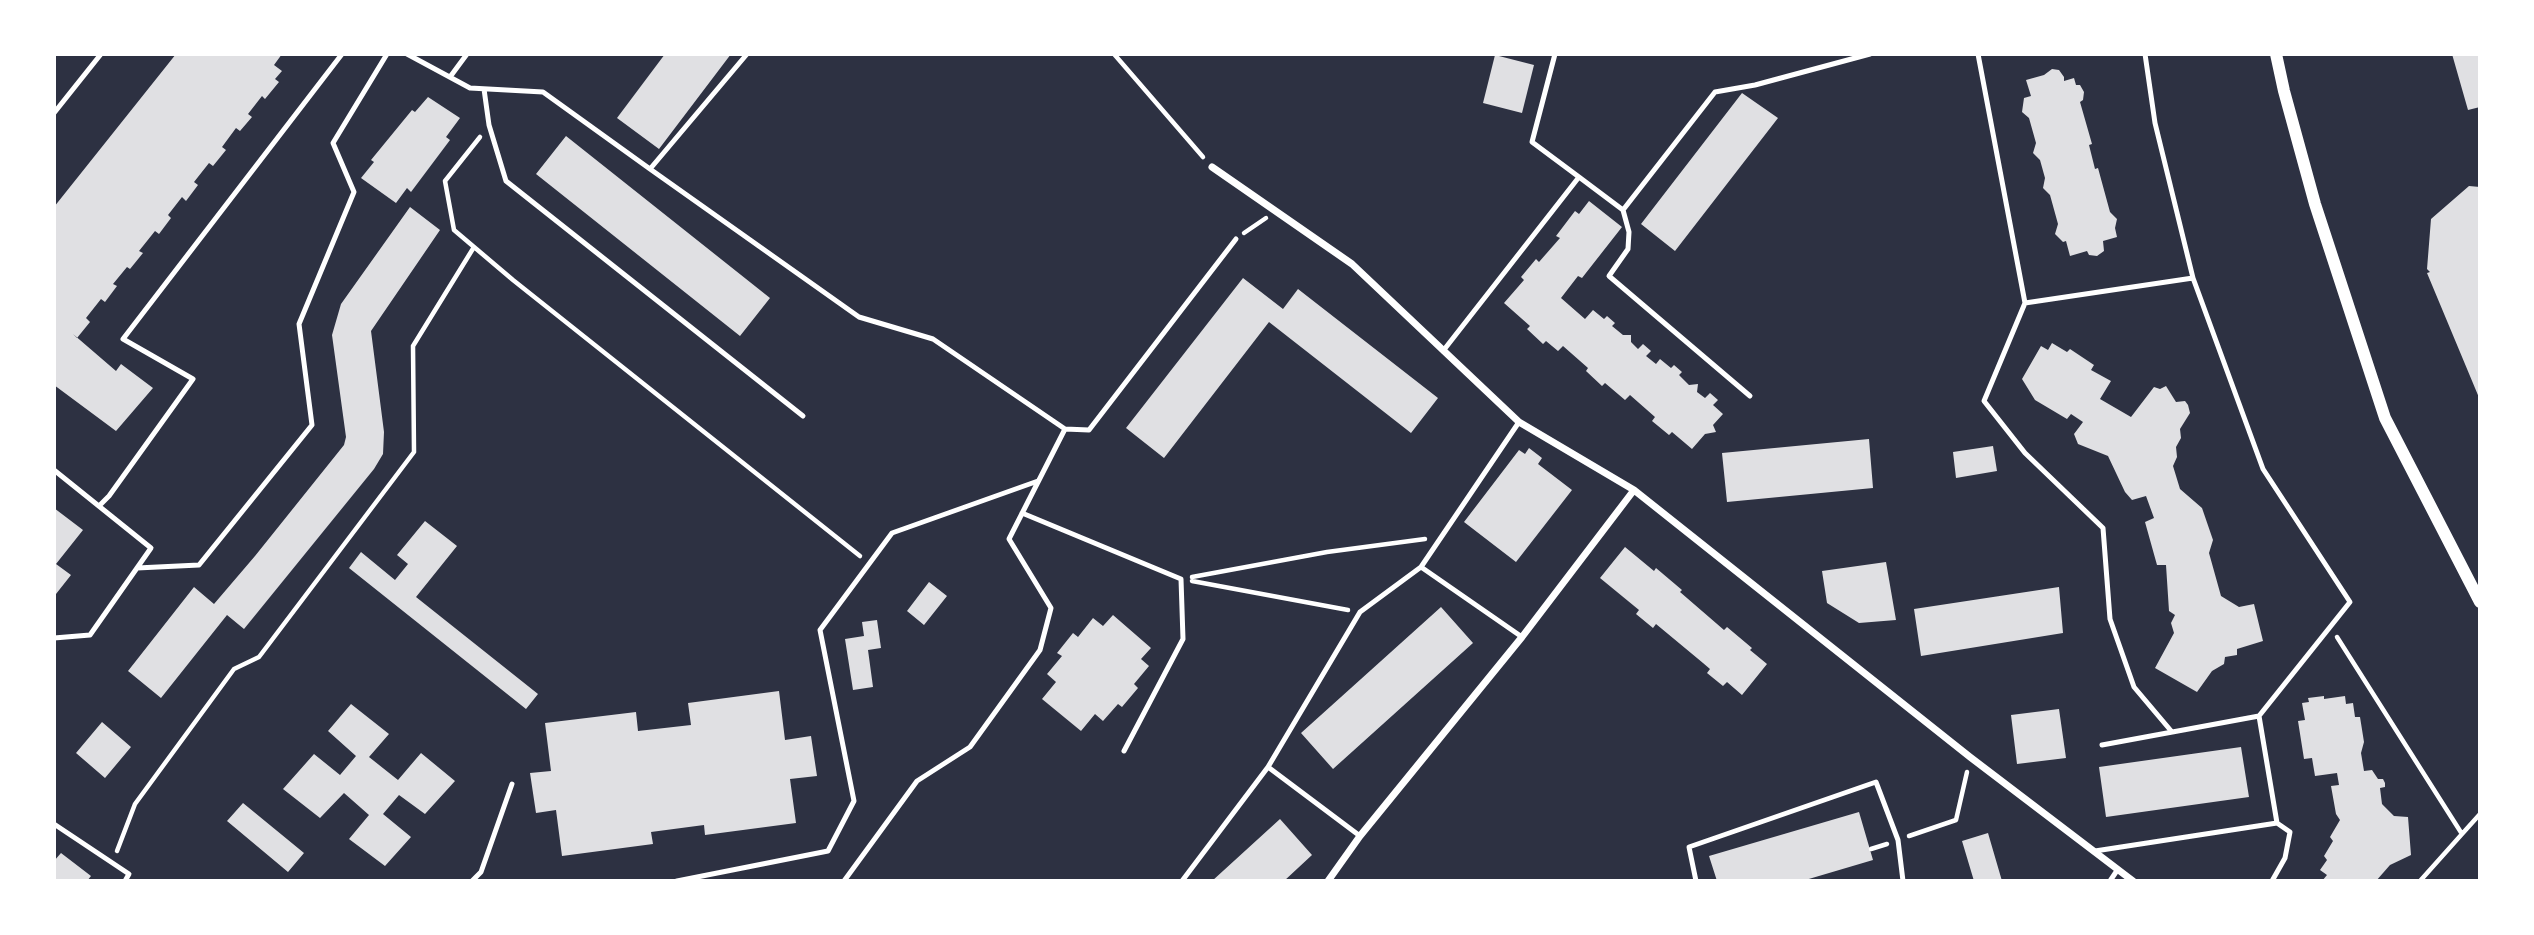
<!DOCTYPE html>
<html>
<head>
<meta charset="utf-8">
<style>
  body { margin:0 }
  #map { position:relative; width:2534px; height:935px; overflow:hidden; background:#2d3142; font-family:Roboto,sans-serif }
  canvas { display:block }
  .frame { position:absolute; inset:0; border:56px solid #fff; pointer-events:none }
</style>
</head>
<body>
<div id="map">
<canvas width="2534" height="935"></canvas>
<div class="frame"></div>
</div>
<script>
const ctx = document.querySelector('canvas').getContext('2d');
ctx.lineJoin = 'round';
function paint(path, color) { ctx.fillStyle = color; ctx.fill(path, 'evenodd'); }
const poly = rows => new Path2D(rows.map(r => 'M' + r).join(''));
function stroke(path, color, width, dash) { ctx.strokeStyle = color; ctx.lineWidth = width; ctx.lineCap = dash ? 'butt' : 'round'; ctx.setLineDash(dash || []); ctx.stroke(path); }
const building = poly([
  [176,54,282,54,274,65,282,71,275,79,279,82,265,99,262,96,248,114,252,117,240,131,236,128,222,147,226,150,213,166,209,163,194,182,198,185,186,201,182,197,168,215,171,218,159,234,155,231,139,251,143,253,130,269,127,267,113,284,117,286,105,302,101,299,86,318,90,322,77,338,73,334,116,371,121,364,153,388,116,431,54,385,54,207],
  [665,54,731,54,659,149,617,118],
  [2452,54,2480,54,2480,107,2468,110],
  [1495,55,1534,65,1522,113,1483,103],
  [2052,69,2059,70,2064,77,2064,81,2074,78,2076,85,2080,85,2084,92,2083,100,2080,102,2092,144,2089,145,2095,169,2098,168,2110,212,2117,219,2115,228,2117,237,2103,241,2104,251,2097,256,2089,255,2087,251,2070,256,2066,241,2063,242,2055,234,2058,224,2050,195,2043,188,2045,178,2040,160,2033,153,2036,143,2029,118,2022,112,2024,98,2031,96,2026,80,2044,75],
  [1742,93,1778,118,1675,251,1641,224],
  [428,97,460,118,446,137,450,140,411,192,407,188,396,203,361,178,374,162,371,160,412,110,415,112],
  [566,136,770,298,740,336,536,174],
  [2469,186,2480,187,2480,400,2427,273,2430,272,2427,269,2431,219],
  [1589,201,1622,227,1582,278,1578,276,1561,298,1585,319,1593,310,1604,319,1607,316,1615,323,1612,326,1623,335,1631,335,1631,342,1638,349,1643,344,1651,351,1646,356,1656,364,1660,359,1671,368,1674,365,1682,372,1679,375,1689,385,1698,384,1697,392,1705,398,1710,393,1718,400,1713,405,1723,414,1713,425,1716,432,1705,434,1692,449,1672,432,1669,435,1652,421,1655,417,1630,395,1625,400,1605,383,1602,386,1586,371,1588,368,1563,346,1558,351,1546,341,1543,344,1527,329,1530,326,1504,303,1524,280,1521,277,1536,259,1539,262,1560,238,1556,236,1575,211,1579,214],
  [410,207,440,230,371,331,384,432,383,454,374,469,244,629,227,615,161,698,128,671,194,587,214,604,255,556,344,445,346,437,332,335,341,304],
  [1243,278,1283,309,1298,289,1438,398,1411,433,1269,322,1164,458,1126,428],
  [2052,343,2067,352,2070,349,2094,365,2091,370,2111,381,2100,399,2131,417,2154,387,2160,389,2166,386,2176,402,2185,401,2188,405,2190,413,2180,429,2181,438,2176,447,2177,457,2173,466,2180,489,2202,508,2213,540,2209,553,2221,596,2239,607,2254,604,2263,641,2237,649,2237,655,2225,657,2224,664,2212,671,2197,692,2155,668,2174,633,2171,623,2175,615,2169,611,2166,565,2157,565,2145,522,2154,518,2146,496,2132,500,2125,492,2108,456,2078,444,2074,434,2083,422,2071,414,2067,419,2035,400,2022,379,2041,346,2048,350],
  [1869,439,1873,488,1727,502,1722,453],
  [1993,446,1997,471,1956,478,1953,452],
  [1529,448,1542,458,1538,464,1572,490,1516,562,1464,522,1519,450,1525,454],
  [54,508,83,530,56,564,71,575,56,594,54,592],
  [425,521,457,546,416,597,538,694,526,709,349,568,361,552,395,580,408,564,397,555],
  [1625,547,1654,571,1656,568,1682,590,1680,592,1724,630,1727,627,1752,648,1750,650,1767,664,1742,695,1727,682,1723,686,1707,673,1710,669,1703,663,1656,624,1653,628,1636,614,1639,610,1600,578],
  [1886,562,1896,620,1859,623,1827,603,1822,571],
  [929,582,947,596,924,625,907,611],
  [2059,587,2063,633,1921,656,1914,609],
  [1441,607,1473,643,1333,769,1301,733],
  [1113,615,1151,648,1141,659,1149,666,1134,684,1138,688,1122,707,1118,704,1103,721,1095,714,1081,731,1042,699,1056,682,1047,674,1062,656,1057,653,1073,633,1078,637,1093,618,1103,626],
  [877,620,881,648,868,650,873,687,853,690,845,639,864,636,862,622],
  [779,691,785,740,811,736,817,776,790,779,796,823,705,835,704,825,651,832,653,844,562,856,556,810,536,813,530,773,551,771,545,723,636,712,638,731,691,725,688,703],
  [2324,696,2324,699,2345,696,2346,704,2353,703,2355,717,2360,717,2364,742,2361,753,2364,771,2372,770,2378,779,2383,779,2385,783,2385,787,2380,788,2382,804,2394,816,2408,817,2411,855,2390,865,2376,881,2322,881,2327,875,2320,870,2327,860,2324,856,2333,841,2330,837,2340,820,2336,814,2331,786,2339,785,2337,773,2315,776,2312,758,2304,759,2298,721,2305,720,2302,703,2309,702,2308,698],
  [351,704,389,734,369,757,398,780,421,753,455,781,425,814,399,795,383,814,411,837,385,866,349,839,369,815,344,793,320,818,283,789,314,754,340,775,356,756,328,731],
  [2059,709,2066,758,2017,764,2011,715],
  [102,722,131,747,105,778,76,753],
  [2241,747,2249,797,2106,817,2099,767],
  [243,803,304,853,288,872,227,821],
  [1859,812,1873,860,1802,881,1717,881,1709,856],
  [1280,819,1312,855,1284,881,1212,881],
  [1988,833,2002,881,1974,881,1962,841],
  [61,853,91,876,87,881,54,881,54,861]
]);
const path = poly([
  [1114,54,1203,157],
  [480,137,445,181,454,230,513,280,860,556],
  [1244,233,1266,218],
  [1192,577,1327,552,1425,539],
  [1192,581,1348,610],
  [2337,637,2462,834,2420,881],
  [2462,834,2480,814],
  [1909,836,1956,820,1967,772],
  [1871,849,1887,844],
  [117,851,135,804,234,669,259,657,414,452,413,346,474,247]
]);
const service = poly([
  [407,54,470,88,543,92,650,169,747,54],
  [1555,54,1532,142,1579,177],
  [1978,54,2025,303,2193,278],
  [450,77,467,54],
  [484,89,489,125,506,181,803,416],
  [54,113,101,54],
  [650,169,859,317,933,339,1065,429],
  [1623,210,1629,232,1628,249,1609,276,1750,396],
  [2025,303,1984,401,2025,453,2103,528,2110,619,2134,687,2172,732],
  [1443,351,1579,177,1623,210,1715,92,1755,85,1870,54],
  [54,470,151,548,90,635,54,638],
  [99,506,109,496,193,379,123,339,342,54],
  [1022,513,1181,579,1183,639,1124,751],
  [1421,567,1519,422],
  [137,568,199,565,312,425,299,324,354,192,333,143,387,54],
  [2102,745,2259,716,2350,602,2263,469,2193,278,2155,123,2145,54],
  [54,824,129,874,125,881],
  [1360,836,1268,767,1360,612,1421,567,1522,637],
  [2095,851,2277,823,2259,716],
  [472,881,481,872,512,784],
  [677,881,828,851,854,801,820,630,892,533,1038,481],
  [844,881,917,781,970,747,1040,650,1051,608,1009,539,1065,429,1089,430,1236,239],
  [1182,881,1268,767],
  [1696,881,1689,847,1876,782,1898,840,1903,881],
  [2110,881,2118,869],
  [2272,881,2285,858,2290,832,2277,823]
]);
const minor = poly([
  [1212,167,1352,264,1519,422,1634,490,1970,757,2133,881],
  [1328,881,1360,836,1522,637,1634,490]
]);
const tertiary = poly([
  [2276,54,2284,91,2315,204,2385,418,2480,602]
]);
paint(building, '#e0e0e3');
stroke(path, '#fff', 4.5);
stroke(service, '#fff', 5);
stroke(minor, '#fff', 7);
stroke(tertiary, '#fff', 12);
</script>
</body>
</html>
